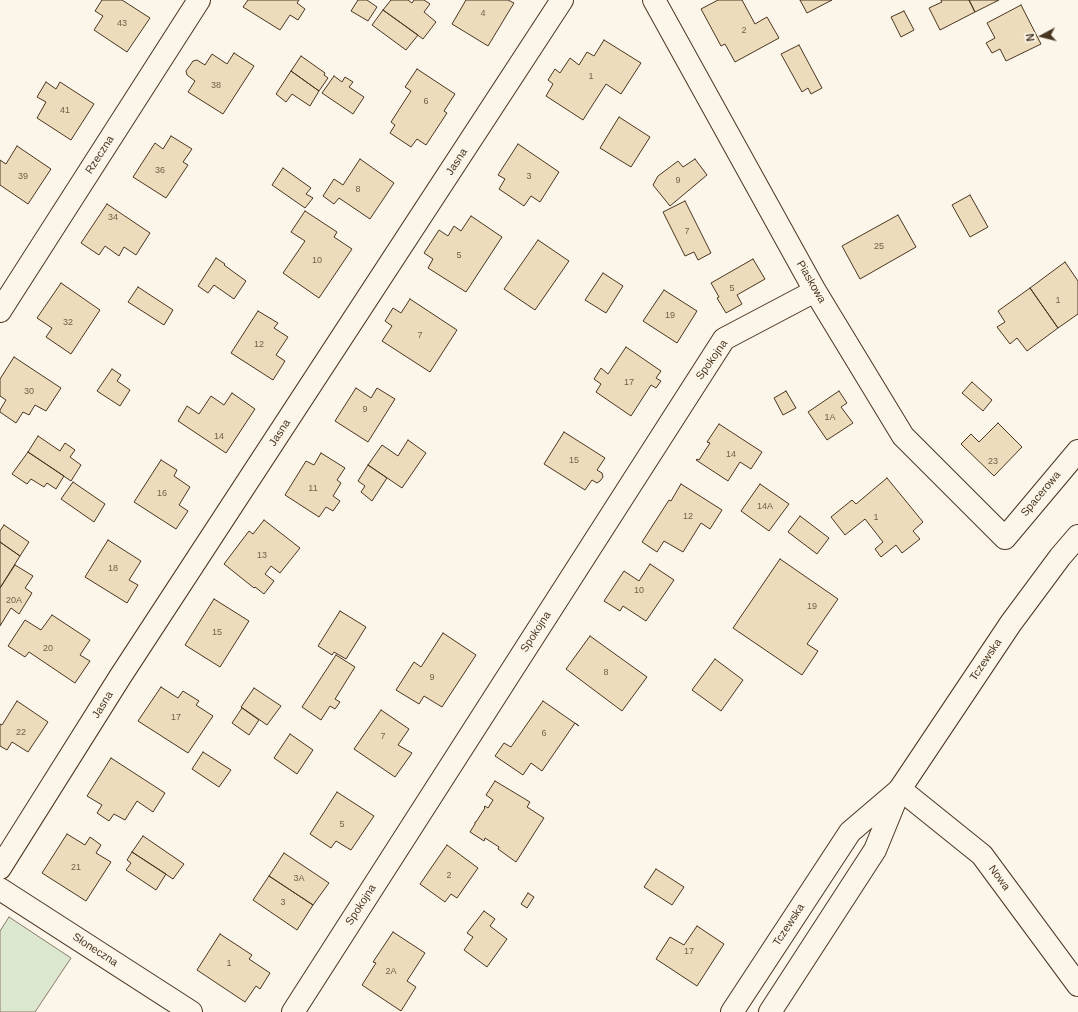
<!DOCTYPE html>
<html>
<head>
<meta charset="utf-8">
<style>
  body { margin:0 }
  #map { position:relative; width:1078px; height:1012px; overflow:hidden; background:#fbf6e9; font-family:Arial,sans-serif }
  canvas { display:block }
  .north { position:absolute; left:1022px; top:16px; width:40px; height:40px; -webkit-text-stroke:3px #fbf6e9; paint-order:stroke; rotate:263deg; font-size:11px; font-weight:700; line-height:16px; text-align:center; color:#4a3520 }
  .north::after { content:''; display:block; margin:auto; width:14px; height:18px; background:#4a3520; clip-path:polygon(50% 0,100% 100%,50% 72%,0 100%) }
</style>
</head>
<body>
<div id="map">
<canvas width="1078" height="1012"></canvas>
<div class="north">N</div>
</div>
<script>
const ctx = document.querySelector('canvas').getContext('2d');
ctx.lineJoin = 'round';
function paint(path, color) { ctx.fillStyle = color; ctx.fill(path, 'evenodd'); }
const poly = rows => new Path2D(rows.map(r => 'M' + r).join(''));
function stroke(path, color, width, dash) { ctx.strokeStyle = color; ctx.lineWidth = width; ctx.lineCap = dash ? 'butt' : 'round'; ctx.setLineDash(dash || []); ctx.stroke(path); }
function drawText(font, color, halo, rows, align = 'center') {
  ctx.font = font + ' Arial,sans-serif'; ctx.lineWidth = 3; ctx.setLineDash([]); ctx.textBaseline = 'middle'; ctx.strokeStyle = halo; ctx.fillStyle = color; for (const [text, x, y, turn = 0] of rows) {
    ctx.save(); ctx.translate(x, y); ctx.rotate((+turn || 0) * Math.PI / 180); ctx.textAlign = isNaN(turn) ? turn : align; if (halo) ctx.strokeText(text, 0, 0); ctx.fillText(text, 0, 0); ctx.restore();
  }
}
const green = poly([
  [9,917,71,958,35,1012,0,1012,0,931,9,917]
]);
const building = poly([
  [102,0,122,0,150,18,127,52,94,30,103,16,95,11,102,0],
  [248,0,299,0,297,3,305,9,298,20,290,15,280,30,243,7,248,0],
  [358,0,367,0,377,7,368,21,351,11,358,0],
  [391,0,408,0,412,3,414,0,424,0,430,4,424,12,436,22,423,39,383,10,391,0],
  [466,0,508,0,514,3,488,46,452,24,466,0],
  [718,0,742,0,755,24,767,17,779,38,735,62,725,44,721,46,701,9,718,0],
  [800,0,832,0,807,13,800,0],
  [941,0,969,0,975,12,940,30,929,8,942,2,941,0],
  [969,0,999,0,975,12,969,0],
  [1021,5,1041,44,1006,61,1000,49,992,53,986,43,995,38,987,23,1021,5],
  [383,10,418,35,406,50,372,25,383,10],
  [904,11,914,30,901,37,891,17,904,11],
  [604,40,641,63,621,94,606,84,583,120,546,96,553,84,548,80,555,69,560,73,570,58,579,65,587,52,594,56,604,40],
  [799,45,822,88,811,94,808,88,802,92,781,54,799,45],
  [234,53,254,66,223,114,188,92,195,81,187,75,186,71,193,61,197,60,205,65,212,54,227,64,234,53],
  [301,56,325,73,324,75,328,78,319,91,291,71,301,56],
  [417,69,455,94,444,111,447,113,426,145,417,139,411,147,390,133,395,125,391,122,411,91,405,87,417,69],
  [291,71,319,91,310,106,292,94,286,102,276,94,291,71],
  [334,76,342,82,345,77,353,82,349,87,364,97,353,114,322,93,334,76],
  [46,82,56,89,60,82,94,104,71,140,37,118,46,102,37,97,46,82],
  [619,117,650,137,631,167,600,148,619,117],
  [171,136,192,149,183,162,188,165,166,198,133,177,155,143,163,149,171,136],
  [518,144,559,172,540,202,531,196,524,206,499,189,505,179,498,175,518,144],
  [17,146,51,169,28,204,0,185,0,160,6,164,17,146],
  [360,159,394,183,370,219,339,198,334,204,323,196,334,179,343,185,360,159],
  [695,159,707,175,670,206,653,185,658,176,678,161,683,167,695,159],
  [283,168,311,188,306,194,313,198,305,208,272,185,283,168],
  [970,195,988,227,970,237,952,205,970,195],
  [685,201,711,253,698,260,694,252,685,256,663,212,685,201],
  [107,204,150,233,136,255,124,247,119,256,105,246,99,255,81,243,107,204],
  [305,211,337,232,334,237,352,249,319,298,283,273,305,241,291,232,305,211],
  [898,215,916,247,860,279,842,246,898,215],
  [471,216,502,237,466,292,428,268,433,259,424,253,439,230,448,236,454,226,461,231,471,216],
  [538,240,569,261,535,310,504,289,538,240],
  [216,258,225,264,224,265,246,281,234,299,214,285,208,293,198,286,216,258],
  [753,259,765,279,737,295,742,304,726,313,717,298,719,297,711,283,753,259],
  [1065,262,1078,281,1078,314,1058,328,1030,288,1065,262],
  [603,273,623,286,606,313,585,300,603,273],
  [61,283,100,310,71,354,46,337,52,328,37,318,61,283],
  [138,287,173,310,164,325,128,302,138,287],
  [1030,288,1058,328,1027,351,1017,338,1010,344,997,327,1005,322,998,311,1030,288],
  [664,290,697,311,677,343,643,321,664,290],
  [410,299,457,330,430,372,382,341,392,326,385,321,393,308,401,313,410,299],
  [258,311,278,323,274,328,288,337,276,355,285,361,273,380,231,353,258,311],
  [626,347,661,371,656,378,661,381,656,388,651,385,631,416,596,392,601,384,594,379,601,368,608,374,626,347],
  [14,357,61,388,46,411,35,405,29,415,23,412,16,423,0,412,0,410,6,400,0,396,0,379,14,357],
  [112,369,121,375,117,381,130,390,120,406,97,391,112,369],
  [972,382,992,400,983,411,962,393,972,382],
  [356,388,371,398,377,388,395,399,368,442,335,421,356,388],
  [786,391,796,408,783,415,774,398,786,391],
  [839,391,847,403,841,407,853,423,827,440,808,412,839,391],
  [232,393,255,409,226,453,178,421,187,406,199,414,211,396,224,405,232,393],
  [998,423,1022,447,994,476,961,444,971,434,979,442,998,423],
  [719,424,762,452,751,469,740,462,728,481,696,460,697,459,699,460,710,443,707,442,719,424],
  [564,432,605,458,597,470,602,473,603,477,600,481,597,483,592,480,585,490,544,464,564,432],
  [38,436,60,451,65,443,75,450,70,457,81,465,71,481,28,452,38,436],
  [408,440,426,453,402,488,368,465,382,445,398,456,408,440],
  [28,452,64,476,56,489,47,483,44,487,31,479,27,484,12,474,28,452],
  [321,453,345,468,337,480,341,483,333,496,340,501,333,511,326,507,319,517,285,495,306,461,314,465,321,453],
  [161,460,177,470,174,476,190,487,179,505,188,511,176,529,134,502,161,460],
  [368,465,387,478,372,501,361,492,365,486,358,481,368,465],
  [887,478,923,522,913,531,920,539,902,553,896,545,881,557,875,549,883,542,865,519,845,535,831,517,852,500,856,504,887,478],
  [73,482,105,504,94,522,61,499,73,482],
  [681,484,722,510,710,529,701,523,683,552,664,541,657,552,642,542,669,500,671,501,681,484],
  [760,484,789,504,769,531,741,511,760,484],
  [800,516,829,538,817,554,788,532,800,516],
  [264,520,300,548,280,573,271,566,265,574,274,581,264,594,255,587,254,588,224,564,249,531,253,534,264,520],
  [4,525,29,542,20,556,0,542,0,531,4,525],
  [108,540,141,561,129,580,138,585,127,603,85,577,108,540],
  [0,542,20,556,0,588,0,542],
  [780,559,838,599,807,644,818,651,802,675,733,628,780,559],
  [650,564,674,580,646,621,623,606,620,611,604,601,624,571,639,581,650,564],
  [15,565,33,576,25,588,32,593,19,614,11,608,0,626,0,588,15,565],
  [214,599,249,621,220,667,185,645,214,599],
  [340,611,366,627,346,659,334,652,332,655,318,646,340,611],
  [52,615,90,640,80,655,90,661,75,683,29,652,25,657,8,646,25,620,41,630,52,615],
  [443,633,476,655,442,707,424,696,419,704,396,690,414,662,421,667,443,633],
  [590,636,647,677,622,711,566,669,590,636],
  [336,655,355,667,335,699,340,702,335,709,330,706,321,720,302,707,336,655],
  [715,659,743,680,721,711,692,690,715,659],
  [161,687,178,698,183,691,199,701,196,705,213,716,188,753,138,721,161,687],
  [254,688,281,706,267,725,241,707,254,688],
  [17,701,48,722,28,752,12,742,7,750,0,746,0,724,2,725,17,701],
  [543,701,579,726,575,723,542,771,531,763,523,775,495,756,504,743,511,747,543,701],
  [242,708,259,720,249,735,232,723,242,708],
  [381,710,409,729,398,745,412,753,395,777,354,749,381,710],
  [290,734,313,750,297,774,274,758,290,734],
  [203,752,231,770,219,787,192,769,203,752],
  [111,758,165,793,153,812,137,801,125,820,114,814,109,821,97,813,102,805,87,796,111,758],
  [495,781,530,802,527,807,544,818,516,862,498,849,499,847,485,838,484,841,470,832,475,824,475,822,476,822,485,808,484,807,485,806,488,808,493,800,486,795,495,781],
  [337,792,374,816,351,850,336,841,331,848,310,834,337,792],
  [67,834,85,845,90,837,101,845,96,853,111,862,86,901,42,873,67,834],
  [143,836,184,864,173,879,132,852,143,836],
  [447,845,478,868,457,898,451,894,445,902,420,884,447,845],
  [132,852,166,874,156,890,126,870,131,863,127,860,132,852],
  [284,853,329,883,313,905,269,876,284,853],
  [656,869,684,887,672,905,644,887,656,869],
  [269,876,313,905,297,930,253,900,269,876],
  [528,893,534,897,527,908,521,904,528,893],
  [484,911,495,919,490,926,507,939,487,967,464,950,473,937,467,933,484,911],
  [697,926,724,944,697,986,656,959,670,937,684,945,697,926],
  [393,932,425,953,407,981,416,987,401,1011,362,985,376,963,373,962,393,932],
  [220,934,252,955,249,959,270,973,260,989,256,986,245,1002,197,970,220,934]
]);
const minor = poly([
  [654,0,815,291,903,436,1005,538,1078,451],
  [0,311,199,0],
  [900,789,982,855,1078,985],
  [0,868,120,677,562,0],
  [0,889,191,1012],
  [293,1012,724,339,815,291]
]);
const primary = poly([
  [732,1012,850,832,898,791],
  [770,1012,875,850,900,789,1011,623,1060,557,1078,536]
]);
const numberNames = [
  ["4",483,14],
  ["43",122,24],
  ["2",744,31],
  ["1",591,77],
  ["38",216,86],
  ["6",426,102],
  ["41",65,111],
  ["36",160,171],
  ["39",23,177],
  ["3",529,177],
  ["9",678,181],
  ["8",358,190],
  ["34",113,218],
  ["7",687,232],
  ["25",879,247],
  ["5",459,256],
  ["10",317,261],
  ["5",732,289],
  ["1",1058,301],
  ["19",670,316],
  ["32",68,323],
  ["7",420,336],
  ["12",259,345],
  ["17",629,383],
  ["30",29,392],
  ["9",365,410],
  ["1A",830,418],
  ["14",219,437],
  ["14",731,455],
  ["15",574,461],
  ["23",993,462],
  ["11",313,489],
  ["16",162,494],
  ["14A",765,507],
  ["12",688,517],
  ["1",876,518],
  ["13",262,556],
  ["18",113,569],
  ["10",639,591],
  ["20A",14,601],
  ["19",812,607],
  ["15",217,633],
  ["20",48,649],
  ["8",606,673],
  ["9",432,678],
  ["17",176,718],
  ["22",21,733],
  ["6",544,734],
  ["7",383,737],
  ["5",342,825],
  ["21",76,868],
  ["2",449,876],
  ["3A",299,879],
  ["3",283,903],
  ["17",689,952],
  ["1",229,964],
  ["2A",391,972]
];
const streetNames = [
  ["Rzeczna",100,155,-57],
  ["Jasna",457,162,-57],
  ["Piaskowa",811,282,60],
  ["Spokojna",712,360,-55],
  ["Jasna",280,433,-57],
  ["Spacerowa",1041,494,-50],
  ["Spokojna",536,632,-57],
  ["Tczewska",986,660,-56],
  ["Jasna",103,705,-58],
  ["Nowa",999,878,54],
  ["Spokojna",361,905,-57],
  ["Tczewska",789,925,-57],
  ["Słoneczna",95,950,33]
];
paint(green, '#dce7d0');
stroke(green, '#887966', 1);
paint(building, '#ecdcbc');
stroke(building, '#4a3520', 1);
stroke(minor, '#4a3520', 24);
stroke(primary, '#4a3520', 24);
stroke(minor, '#fbf6e9', 22);
stroke(primary, '#fbf6e9', 22);
drawText('9px', '#725f47', null, numberNames);
drawText('11px', '#4a3520', '#fbf6e9', streetNames);
</script>
</body>
</html>
